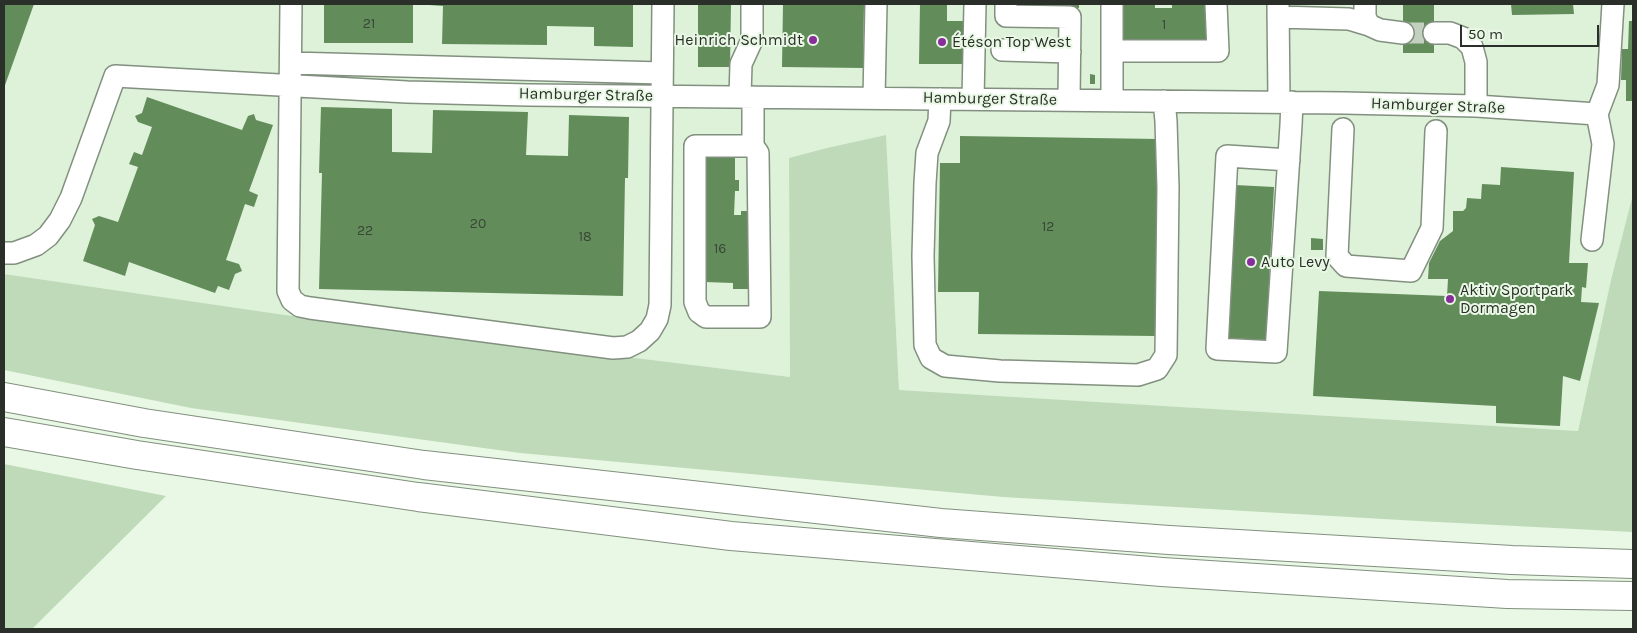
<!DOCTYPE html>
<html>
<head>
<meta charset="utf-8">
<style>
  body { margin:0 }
  #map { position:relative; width:1637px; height:633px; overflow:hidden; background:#e9f8e5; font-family:Karla,sans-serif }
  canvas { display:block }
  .frame { position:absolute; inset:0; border:5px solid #2a3029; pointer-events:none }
  .scale { position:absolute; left:1460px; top:25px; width:139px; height:22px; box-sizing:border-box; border:2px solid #2a3029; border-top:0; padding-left:6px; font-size:15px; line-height:18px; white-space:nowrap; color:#2a3029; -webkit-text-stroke:4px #e9f8e5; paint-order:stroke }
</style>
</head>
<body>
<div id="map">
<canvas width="1637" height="633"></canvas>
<div class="frame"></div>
<div class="scale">50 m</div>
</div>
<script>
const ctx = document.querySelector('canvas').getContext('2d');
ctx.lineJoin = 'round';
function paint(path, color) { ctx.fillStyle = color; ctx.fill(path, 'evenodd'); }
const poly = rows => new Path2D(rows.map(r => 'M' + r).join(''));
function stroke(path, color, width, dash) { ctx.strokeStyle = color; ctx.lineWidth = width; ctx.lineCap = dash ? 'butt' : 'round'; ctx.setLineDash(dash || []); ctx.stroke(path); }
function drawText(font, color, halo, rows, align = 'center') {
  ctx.font = font + ' Karla,sans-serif'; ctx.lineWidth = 4; ctx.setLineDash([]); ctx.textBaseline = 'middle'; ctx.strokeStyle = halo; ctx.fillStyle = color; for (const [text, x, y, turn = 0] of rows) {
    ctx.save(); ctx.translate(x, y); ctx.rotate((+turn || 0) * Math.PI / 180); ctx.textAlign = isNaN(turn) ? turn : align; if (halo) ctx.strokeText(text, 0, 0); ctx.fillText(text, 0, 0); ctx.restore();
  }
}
const built = poly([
  [4,4,1633,4,1633,194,1611,280,1578,431,899,390,886,135,789,158,790,377,285,315,4,274]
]);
const green = poly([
  [886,135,899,390,1578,431,1611,280,1633,194,1633,532,1418,521,1003,497,520,453,191,408,4,370,4,274,285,315,790,377,789,158,827,148],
  [4,464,166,496,32,629,4,629]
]);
const building = poly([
  [4,4,34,4,4,88],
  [324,4,413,4,413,43,324,43],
  [429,4,633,4,633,47,594,46,594,27,547,26,547,45,442,44,443,6,429,5],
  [698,4,731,4,730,67,698,67],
  [783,4,864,4,863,68,782,67],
  [920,4,947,4,947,21,965,21,965,64,919,64],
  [1026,4,1051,4,1048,8,1029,7],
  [1063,4,1079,4,1079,8,1063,7],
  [1121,4,1155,4,1155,8,1172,8,1172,4,1211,4,1207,43,1121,42],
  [1403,4,1434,4,1434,53,1403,53],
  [1511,4,1573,4,1574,14,1512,15],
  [1629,21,1633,21,1633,101,1626,101,1626,80,1621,80,1622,49,1628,49],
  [1090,74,1095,75,1095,84,1090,84],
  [147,97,242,130,248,116,254,114,256,120,273,125,249,191,258,195,254,207,245,204,226,260,239,264,242,271,235,274,229,290,218,286,215,293,129,262,125,276,83,261,95,225,92,219,99,216,118,222,138,167,129,164,134,152,142,155,152,127,138,122,135,116,142,113],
  [321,107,392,109,392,152,432,153,433,110,528,112,526,155,568,156,569,115,629,117,628,178,625,178,623,296,319,289,322,173,319,173],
  [960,136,1158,139,1155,336,978,334,979,292,938,292,940,163,960,163],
  [706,157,735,158,735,180,739,180,739,191,735,191,734,215,741,215,741,211,752,211,751,289,733,289,733,283,705,282,702,174,706,174],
  [1501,167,1574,172,1569,263,1588,263,1586,288,1582,287,1581,302,1599,303,1580,381,1563,376,1560,426,1496,423,1496,406,1313,396,1319,291,1447,296,1448,279,1428,279,1429,263,1440,241,1453,231,1453,211,1463,211,1466,208,1467,198,1481,199,1482,184,1500,185],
  [1235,185,1274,187,1266,340,1227,338],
  [1311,238,1323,239,1323,250,1311,250]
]);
const minorTunnel = poly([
  [1403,33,1434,33]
]);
const minor = poly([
  [291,4,288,291,292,300,300,306,310,308,613,348,627,347,639,341,650,331,657,319,660,305,663,4],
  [1006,4,1006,16,1070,17,1069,100],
  [1112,4,1112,100],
  [1278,4,1279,102],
  [1365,4,1365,17,1369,25,1380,30,1403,33],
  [1278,17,1349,19,1369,25],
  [1434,33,1450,33,1463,38,1472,47,1476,62,1476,106],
  [1002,50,1070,52],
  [1112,51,1218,51,1216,4],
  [291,63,662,73],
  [740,97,741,64,752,40,752,4],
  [874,98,876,4],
  [940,99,939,121,927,153,925,183,923,256,925,345,931,358,945,366,1000,371,1138,375,1157,369,1166,355,1168,188,1166,121,1164,101],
  [973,99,975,4],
  [1343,129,1337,256,1346,266,1411,271,1432,228,1436,131],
  [753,146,695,146,695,302,699,312,706,317,760,317,758,153,753,146,753,97],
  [1289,160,1227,156,1217,349,1276,352,1291,125,1292,102],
  [1592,240,1603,144,1597,114,1608,85,1613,4],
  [4,253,14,253,36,245,48,236,60,220,71,198,115,76,407,92,528,95,1344,103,1476,106,1597,114]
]);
const highway = poly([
  [4,397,144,423,424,465,941,523,1169,540,1512,560,1633,564],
  [4,432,137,455,418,497,731,536,1162,572,1507,594,1633,596]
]);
const markers = [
  [813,40,5,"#872e9a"],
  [942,42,5,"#872e9a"],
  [1251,262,5,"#872e9a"],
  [1450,299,5,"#872e9a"]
];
const numberNames = [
  ["21",369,24],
  ["1",1164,25],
  ["20",478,224],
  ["12",1048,227],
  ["22",365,231],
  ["18",585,237],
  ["16",720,249]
];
const poiNames = [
  ["Heinrich Schmidt",803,40,"right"],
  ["Étéson Top West",952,42],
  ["Auto Levy",1261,262],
  ["Aktiv Sportpark",1460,290],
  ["Dormagen",1460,308]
];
const streetNames = [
  ["Hamburger Straße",586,95,1],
  ["Hamburger Straße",990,99,1],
  ["Hamburger Straße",1438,106,2]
];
paint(built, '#ddf2d8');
paint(green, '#bfdab9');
paint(building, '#638c5b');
stroke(minorTunnel, '#c3d0bf', 21, [21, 11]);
stroke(minor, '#82907f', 24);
stroke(highway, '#82907f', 30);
stroke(minor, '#fff', 21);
stroke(highway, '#fff', 28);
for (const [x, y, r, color] of markers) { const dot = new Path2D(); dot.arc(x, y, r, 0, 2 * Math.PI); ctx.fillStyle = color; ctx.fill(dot); stroke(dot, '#e9f8e5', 2); }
drawText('14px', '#384736', null, numberNames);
drawText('16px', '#2a3029', '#e9f8e5', poiNames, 'left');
drawText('16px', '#2a3029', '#e9f8e5', streetNames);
</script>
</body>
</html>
